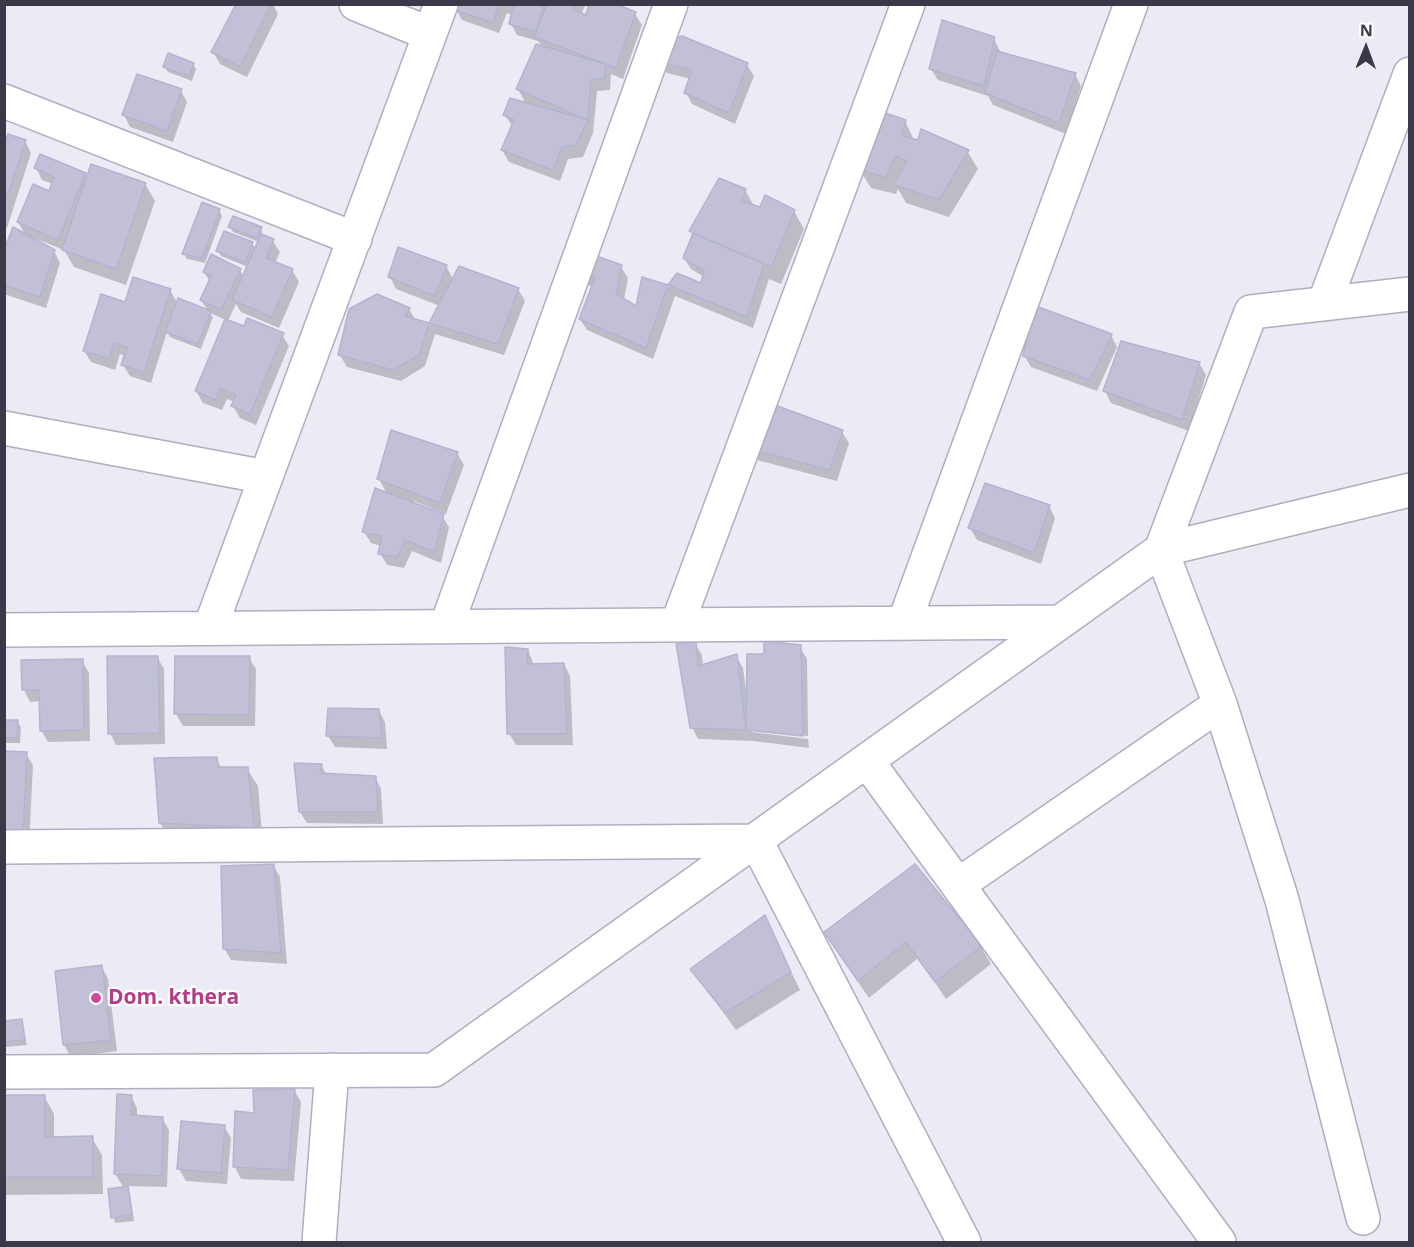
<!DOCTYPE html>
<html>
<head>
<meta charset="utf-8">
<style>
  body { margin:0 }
  #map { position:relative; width:1414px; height:1247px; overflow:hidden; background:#ecebf5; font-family:"Open Sans",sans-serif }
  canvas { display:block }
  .frame { position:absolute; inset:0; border:6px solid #3a3849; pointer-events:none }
  .north { position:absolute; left:1336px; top:18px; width:60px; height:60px; -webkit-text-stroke:4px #fff; paint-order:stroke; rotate:1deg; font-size:16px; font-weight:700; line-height:24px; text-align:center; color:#3a3849 }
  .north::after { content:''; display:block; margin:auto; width:21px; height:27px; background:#3a3849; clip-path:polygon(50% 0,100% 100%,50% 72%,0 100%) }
</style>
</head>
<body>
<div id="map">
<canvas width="1414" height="1247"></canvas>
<div class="frame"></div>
<div class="north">N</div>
</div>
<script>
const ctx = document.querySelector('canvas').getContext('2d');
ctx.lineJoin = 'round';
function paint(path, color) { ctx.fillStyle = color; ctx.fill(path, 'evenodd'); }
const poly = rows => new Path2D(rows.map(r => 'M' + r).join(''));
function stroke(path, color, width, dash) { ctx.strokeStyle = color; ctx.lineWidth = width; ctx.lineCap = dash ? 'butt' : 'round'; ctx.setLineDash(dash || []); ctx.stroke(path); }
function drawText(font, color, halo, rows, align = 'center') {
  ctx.font = font + ' "Open Sans",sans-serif'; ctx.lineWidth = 4.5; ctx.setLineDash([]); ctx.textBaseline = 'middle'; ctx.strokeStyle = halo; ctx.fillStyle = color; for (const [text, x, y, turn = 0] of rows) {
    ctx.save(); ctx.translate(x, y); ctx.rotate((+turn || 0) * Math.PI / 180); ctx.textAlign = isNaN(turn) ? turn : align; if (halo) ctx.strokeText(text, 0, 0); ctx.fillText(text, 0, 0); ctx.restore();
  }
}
const shadow = poly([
  [237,4,273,4,278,14,247,77,220,64,213,52],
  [457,4,586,4,581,14,587,17,635,14,642,25,623,79,611,74,610,90,597,91,593,133,583,157,568,159,560,181,509,162,502,150,512,126,505,115,526,104,518,89,542,47,538,41,517,35,511,24,513,15,507,13,499,33,462,20,455,8],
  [994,39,1001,53,1075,74,1081,86,1066,134,993,105,988,96,938,80,931,69],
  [660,62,747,65,754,76,735,124,692,104,686,92,691,79,667,73],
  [193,64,196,69,192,81,168,72,165,67],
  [181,91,187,102,173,142,130,127,124,115],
  [905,121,914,140,967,151,978,169,949,217,906,203,898,189,896,194,871,188,860,170],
  [25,141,31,153,7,228,4,227,4,150],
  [36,168,85,174,88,179,145,184,155,201,126,285,74,267,64,250,34,238,54,251,60,263,46,308,4,294,4,254,26,236,18,222,49,193,53,184,42,180],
  [745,190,754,206,794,211,804,229,781,284,769,279,753,328,675,296,653,359,587,330,580,319,593,287,588,285,581,273,621,267,628,278,624,300,637,308,643,279,669,287,678,275,702,285,704,277,691,269,684,258,694,237,690,231],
  [219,210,222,216,205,263,187,259,184,254],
  [230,227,261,228,263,236,273,241,280,252,275,263,292,270,299,282,279,328,241,312,236,304,228,321,244,328,282,335,289,346,256,425,240,418,233,406,235,402,227,399,222,410,203,403,196,391,226,320,210,313,213,317,201,349,170,337,167,332,151,383,130,376,123,365,126,356,120,354,115,370,91,362,84,351,126,304,170,290,178,304,208,311,201,300,210,282,204,272,240,270,244,277,248,267,221,256,218,250,252,243,256,250,259,242,233,232],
  [446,266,453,279,518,289,525,301,504,355,435,334,425,366,401,381,347,367,340,355,409,309,416,321,430,325,440,306,396,289,390,277],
  [1111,335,1117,347,1097,391,1031,367,1024,355],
  [1199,363,1206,375,1189,431,1111,403,1105,391],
  [842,432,849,443,837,481,757,460,750,448],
  [457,453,464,465,446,514,414,501,413,504,442,516,449,527,441,563,412,551,404,568,387,565,380,553,381,546,371,543,364,532,387,494,379,479],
  [1049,506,1055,518,1041,564,977,540,970,528],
  [695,644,702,655,703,666,736,656,743,668,746,690,765,656,800,647,807,659,808,736,752,729,752,732,808,739,809,748,754,741,698,739,692,727],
  [528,650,534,665,564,664,570,676,573,745,516,745,509,733],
  [157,657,164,669,165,744,116,745,110,733],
  [176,657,249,658,256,669,255,726,183,726,176,714],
  [82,661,89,673,90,741,48,742,41,730,41,701,30,702,24,690],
  [379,711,385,722,387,749,335,747,328,736],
  [4,721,17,722,21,727,20,743,4,743],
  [26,754,33,765,29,846,4,845],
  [216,758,222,769,247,769,258,786,263,845,171,841,160,823],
  [321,765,327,775,375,777,381,789,383,824,307,823,300,812],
  [273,865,280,877,287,964,231,960,224,948],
  [915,866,981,947,991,964,946,999,918,958,869,998,836,950],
  [764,917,800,990,736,1030,692,969],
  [102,967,108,979,117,1051,71,1057,64,1045],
  [21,1020,27,1045,6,1047,4,1022],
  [294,1090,301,1102,294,1181,241,1179,235,1167,237,1113,255,1114],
  [44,1096,54,1114,54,1138,92,1138,102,1155,103,1194,4,1195,4,1097],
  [131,1096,137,1108,137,1117,162,1118,169,1130,167,1187,126,1186,130,1193,134,1221,115,1223,109,1190,124,1188,115,1174],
  [224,1126,231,1138,227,1184,186,1181,179,1169]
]);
const building = poly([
  [236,4,271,4,240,67,211,52,236,4],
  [455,4,499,4,493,23,453,9,455,4],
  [509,4,544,4,536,32,509,24,513,6,509,4],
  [547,4,574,4,572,9,586,15,589,4,615,4,636,12,616,68,534,37,547,4],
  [942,20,995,37,984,86,929,69,942,20],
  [682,36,748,63,729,113,684,93,692,70,658,62,666,42,682,36],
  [536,44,605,64,605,78,591,80,588,120,516,89,536,44],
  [997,51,1076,73,1059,123,985,93,997,51],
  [168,53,194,63,189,76,163,67,168,53],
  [137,74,182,89,167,131,122,115,137,74],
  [510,98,588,120,576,145,562,147,553,170,501,150,514,120,503,115,510,98],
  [870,108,906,120,902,136,918,140,921,129,969,150,939,200,894,185,907,161,895,156,886,177,859,170,870,108],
  [8,134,26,140,4,206,4,145,8,134],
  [40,154,86,173,58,240,17,222,33,184,49,191,54,177,34,168,40,154],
  [91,164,146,183,116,269,62,250,91,164],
  [719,178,746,189,742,201,760,207,765,195,795,210,771,267,689,231,719,178],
  [202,202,220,209,202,258,182,254,202,202],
  [233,216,262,227,257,238,228,227,233,216],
  [13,227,55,250,40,297,4,285,4,250,13,227],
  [224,231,253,242,245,262,216,251,224,231],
  [693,233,764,264,747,317,668,285,677,273,701,283,704,271,683,258,693,233],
  [261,234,274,239,266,258,293,269,272,317,232,300,261,234],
  [398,247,447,265,435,296,388,277,398,247],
  [582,251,622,265,616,294,636,306,642,277,668,285,646,348,579,319,595,278,580,273,582,251],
  [211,254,241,269,221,310,200,300,211,276,203,272,211,254],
  [459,266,519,288,498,344,429,323,459,266],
  [133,277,171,289,144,372,121,365,127,347,114,343,109,359,83,351,101,294,125,302,133,277],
  [377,294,410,308,405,316,429,323,419,355,393,370,338,355,349,309,377,294],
  [178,298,211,311,198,344,165,332,178,298],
  [1033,305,1112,334,1090,380,1023,356,1033,305],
  [247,318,284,333,250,414,231,406,236,395,220,388,215,400,195,391,225,319,244,326,247,318],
  [1121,341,1200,362,1182,420,1103,391,1121,341],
  [761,400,843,430,830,470,749,449,761,400],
  [391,430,458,452,440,503,377,479,391,430],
  [985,483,1050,505,1034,553,968,528,985,483],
  [375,488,444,514,434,552,405,540,397,557,378,554,382,536,362,532,375,488],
  [764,641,801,645,803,736,746,730,747,654,764,654,764,641],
  [696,642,698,666,737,654,746,730,690,728,676,644,696,642],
  [505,647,528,649,527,664,564,663,567,734,507,734,505,647],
  [107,656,158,656,160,733,108,734,107,656],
  [175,656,250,656,249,715,174,714,175,656],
  [83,659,84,730,40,731,39,690,22,690,21,660,83,659],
  [328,708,379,709,382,738,326,736,328,708],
  [4,720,18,720,17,738,4,738,4,720],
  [4,751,27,752,23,835,4,834,4,751],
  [217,757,218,767,248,767,254,828,159,823,154,758,217,757],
  [294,763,322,764,320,773,376,776,378,812,299,812,294,763],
  [274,864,281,953,223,949,221,866,274,864],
  [915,864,982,946,935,982,906,942,858,981,824,932,915,864],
  [765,915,791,972,725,1013,690,969,765,915],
  [102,965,111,1040,63,1045,55,971,102,965],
  [22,1019,25,1040,4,1042,4,1021,22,1019],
  [295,1089,288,1170,233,1167,235,1111,254,1113,253,1090,295,1089],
  [117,1094,132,1095,131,1115,163,1117,162,1176,114,1174,117,1094],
  [4,1095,45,1095,45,1137,93,1136,93,1177,4,1177,4,1095],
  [181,1121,225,1125,221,1173,177,1169,181,1121],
  [128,1186,132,1215,111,1218,108,1189,128,1186]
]);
const minor = poly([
  [356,4,430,34],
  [4,101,355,239],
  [1324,304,1410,74],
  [4,428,266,477],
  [904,623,1131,4],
  [677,625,908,4],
  [446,627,671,4],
  [210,628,441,4],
  [4,630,1060,622],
  [867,761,1219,1242],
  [4,847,756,841,964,1242],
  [958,885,1220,704],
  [4,1072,434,1070,1161,550,1410,490],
  [1363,1218,1282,900,1220,704,1161,550,1251,312,1410,294],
  [319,1242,332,1070]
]);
const markers = [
  [96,998,6,"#d1479c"]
];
const hotelNames = [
  ["Dom. kthera",108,998]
];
paint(shadow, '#0003');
paint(building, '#c2c0d7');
stroke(building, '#b5b3d2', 1.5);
stroke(minor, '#b0adc1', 36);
stroke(minor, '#fff', 33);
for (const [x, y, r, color] of markers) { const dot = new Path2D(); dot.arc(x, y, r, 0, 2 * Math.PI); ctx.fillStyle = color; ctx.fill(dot); stroke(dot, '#fff', 2); }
drawText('bold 21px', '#b23c85', '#fff', hotelNames, 'left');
</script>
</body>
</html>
